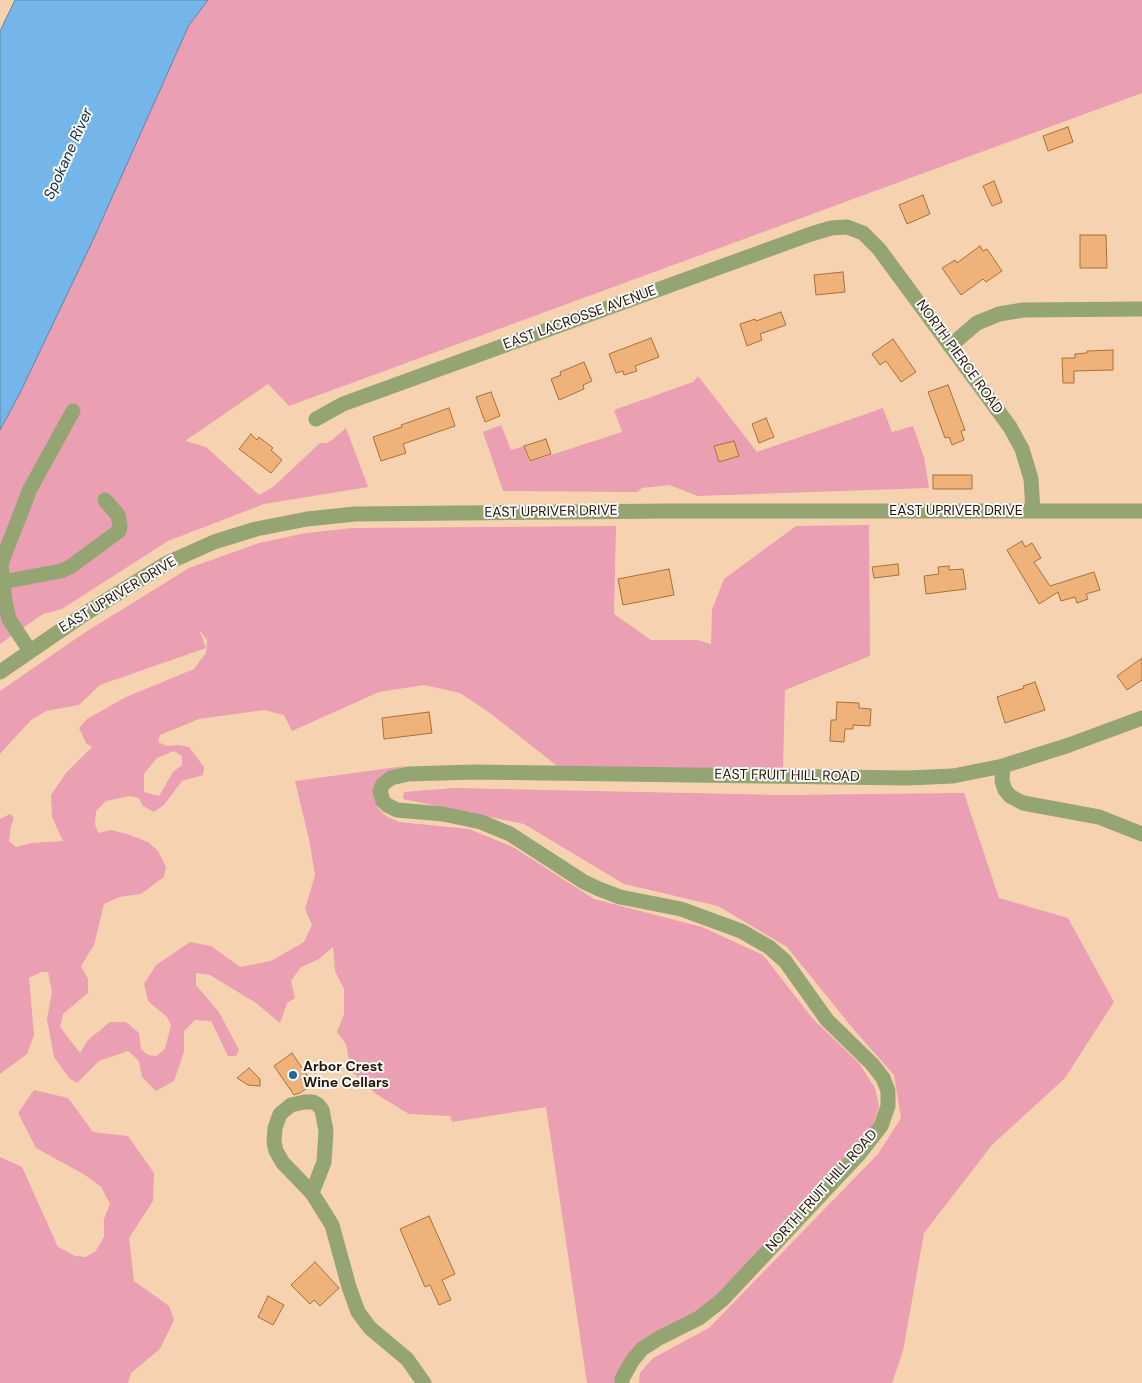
<!DOCTYPE html>
<html>
<head>
<meta charset="utf-8">
<style>
  body { margin:0 }
  canvas { display:block; background:#f7d2b1 }
</style>
</head>
<body>
<canvas width="1142" height="1383"></canvas>
<script>
const ctx = document.querySelector('canvas').getContext('2d');
ctx.lineJoin = 'round';
function paint(path, color) { ctx.fillStyle = color; ctx.fill(path, 'evenodd'); }
const poly = rows => new Path2D(rows.map(r => 'M' + r).join(''));
function stroke(path, color, width, dash) { ctx.strokeStyle = color; ctx.lineWidth = width; ctx.lineCap = dash ? 'butt' : 'round'; ctx.setLineDash(dash || []); ctx.stroke(path); }
function drawText(font, color, halo, rows, align = 'center') {
  ctx.font = font + ' "DM Sans",sans-serif'; ctx.lineWidth = 4; ctx.setLineDash([]); ctx.textBaseline = 'middle'; ctx.strokeStyle = halo; ctx.fillStyle = color; for (const [text, x, y, turn = 0] of rows) {
    ctx.save(); ctx.translate(x, y); ctx.rotate((+turn || 0) * Math.PI / 180); ctx.textAlign = isNaN(turn) ? turn : align; if (halo) ctx.strokeText(text, 0, 0); ctx.fillText(text, 0, 0); ctx.restore();
  }
}
const green = poly([
  [208,0,1142,0,1142,93,289,406,268,384,185,441,206,447,259,495,273,487,320,443,326,443,332,440,346,428,368,487,264,504,168,541,62,609,43,614,0,644,0,430,20,393,189,25],
  [698,376,757,452,883,408,892,432,913,426,924,457,929,488,698,496,669,485,642,488,637,492,503,491,483,432,501,425,511,450,524,446,529,462,622,432,614,410,693,382],
  [869,525,870,656,785,690,783,769,561,769,490,713,460,693,424,685,379,692,292,731,284,715,264,710,199,719,160,735,158,742,167,746,179,745,189,747,204,767,203,775,182,781,164,805,154,812,143,806,139,798,130,796,106,801,96,811,95,824,98,833,111,830,127,834,148,842,158,851,166,867,164,877,141,894,119,897,104,904,94,945,81,966,88,979,88,993,63,1014,60,1027,80,1053,88,1040,110,1022,126,1022,139,1033,141,1049,148,1055,156,1056,165,1049,171,1025,167,1017,148,1001,144,984,156,965,190,942,211,946,240,967,271,961,304,942,312,925,305,909,315,875,309,839,295,781,405,766,380,777,373,792,378,808,386,816,399,822,469,829,513,847,594,899,702,927,763,955,813,1019,859,1063,875,1088,879,1106,873,1125,849,1155,716,1298,696,1315,647,1339,615,1383,587,1383,546,1107,452,1122,450,1116,409,1114,376,1094,345,1065,349,1060,346,1044,337,1032,344,1014,344,989,335,971,333,947,319,959,301,967,291,981,295,998,287,1003,280,1023,256,1003,210,975,196,973,196,985,219,1012,239,1050,236,1056,228,1056,211,1021,195,1020,184,1031,184,1052,174,1081,156,1091,142,1077,139,1061,128,1051,99,1061,77,1083,69,1078,54,1057,47,1019,52,992,48,972,41,972,29,978,34,1035,27,1054,0,1074,0,819,10,814,14,818,11,826,9,841,16,847,31,843,63,841,52,817,51,795,66,773,92,747,86,743,79,728,87,719,126,697,194,669,206,653,207,640,199,629,206,648,100,685,79,705,46,711,31,720,0,754,0,691,84,633,189,568,259,543,306,533,352,528,616,526,614,614,651,640,697,640,711,644,712,610,724,579,796,526],
  [174,751,182,756,182,765,173,772,159,796,144,792,144,774,157,758],
  [454,788,782,795,964,793,999,898,1068,918,1114,1002,1065,1078,992,1145,924,1233,903,1351,892,1383,639,1383,640,1373,653,1358,709,1328,878,1154,901,1118,894,1075,855,1031,787,947,718,906,624,884,524,824,403,799,404,792],
  [34,1090,68,1098,93,1132,128,1136,154,1173,153,1201,129,1238,134,1281,169,1306,174,1320,160,1349,131,1373,128,1383,0,1383,0,1157,22,1167,58,1247,75,1256,85,1257,95,1252,104,1237,104,1219,110,1204,101,1187,85,1175,36,1148,18,1113]
]);
const water = poly([
  [15,0,208,0,189,25,93,240,20,393,0,430,0,31,15,0]
]);
const building = poly([
  [1068,127,1073,142,1048,151,1043,136,1068,127],
  [994,181,1002,202,992,206,983,186,994,181],
  [923,195,930,214,907,224,899,205,923,195],
  [1080,235,1106,235,1107,268,1080,268,1080,235],
  [980,246,983,251,987,249,1002,271,986,282,983,279,961,295,942,268,955,260,957,263,980,246],
  [843,272,845,292,816,295,814,275,843,272],
  [781,312,786,325,760,334,762,340,747,346,740,324,755,319,756,321,781,312],
  [651,338,659,357,635,366,637,371,624,375,623,371,616,373,609,354,651,338],
  [893,339,916,372,901,382,886,361,880,365,872,354,893,339],
  [1113,350,1113,370,1074,371,1074,383,1063,383,1062,358,1075,358,1075,354,1087,353,1087,351,1113,350],
  [584,362,592,381,583,385,584,389,559,400,551,379,561,375,560,372,584,362],
  [948,385,965,430,961,431,964,440,952,445,949,437,945,438,928,392,948,385],
  [491,392,500,416,485,422,476,397,491,392],
  [449,408,455,426,403,444,406,453,381,461,373,437,402,427,401,425,449,408],
  [766,418,774,437,759,443,752,424,766,418],
  [251,434,257,440,259,437,273,448,271,450,282,460,271,473,239,449,251,434],
  [546,439,551,454,530,461,524,446,546,439],
  [734,441,739,456,719,462,714,446,734,441],
  [933,475,972,475,972,489,933,489,933,475],
  [1022,541,1025,547,1032,543,1041,558,1034,562,1050,586,1094,572,1100,590,1086,594,1088,599,1077,603,1075,597,1061,601,1058,592,1039,604,1007,550,1022,541],
  [898,564,899,575,874,578,872,567,898,564],
  [949,566,949,570,963,569,966,589,926,594,924,576,939,574,938,567,949,566],
  [669,569,674,595,623,605,618,579,669,569],
  [1142,658,1142,680,1127,690,1117,676,1142,658],
  [1035,682,1045,710,1005,723,997,697,1024,688,1023,686,1035,682],
  [837,702,859,703,859,708,871,709,870,726,853,725,853,729,845,729,844,742,830,741,831,720,836,720,837,702],
  [429,712,432,733,384,739,382,718,429,712],
  [292,1053,313,1084,300,1093,294,1095,274,1066,292,1053],
  [249,1068,260,1079,260,1086,248,1085,237,1078,249,1068],
  [429,1216,455,1274,442,1280,451,1300,439,1305,430,1285,425,1287,400,1229,429,1216],
  [315,1262,339,1288,320,1306,314,1300,310,1304,291,1285,315,1262],
  [268,1296,284,1305,273,1325,258,1317,268,1296]
]);
const minor = poly([
  [950,346,977,323,999,314,1023,310,1142,309],
  [316,419,343,404,811,234,831,228,847,227,863,233,879,249,1010,427,1022,449,1031,479,1033,511],
  [2,582,61,571,70,567,119,531,120,526,118,515,105,500],
  [30,651,9,619,5,602,1,564,30,489,73,411],
  [0,672,86,613,167,563,214,542,256,529,307,519,355,514,668,511,1142,511],
  [1003,766,1002,781,1005,790,1010,796,1023,803,1099,817,1142,834],
  [312,1193,324,1162,326,1131,322,1110,318,1105,313,1102,304,1102,291,1105,280,1114,275,1128,274,1142,276,1151,283,1163,312,1193,332,1225,349,1287,358,1312,370,1328,407,1359,424,1383],
  [622,1383,622,1379,632,1361,642,1349,659,1338,699,1318,722,1300,860,1153,881,1126,888,1106,888,1091,883,1078,872,1064,827,1020,785,961,769,947,741,931,681,909,620,897,599,889,584,882,510,834,481,822,443,814,397,810,387,805,383,801,380,791,383,784,391,778,408,774,474,772,907,778,953,776,1003,766,1069,745,1142,718]
]);
const markers = [
  [293,1075,5,"#1b689a"]
];
const streetNames = [
  ["EAST LACROSSE AVENUE",580,318,-20],
  ["NORTH PIERCE ROAD",959,357,54],
  ["EAST UPRIVER DRIVE",956,511],
  ["EAST UPRIVER DRIVE",551,512,-1],
  ["EAST UPRIVER DRIVE",118,595,-31],
  ["EAST FRUIT HILL ROAD",787,776,1],
  ["NORTH FRUIT HILL ROAD",822,1191,-48]
];
const poiNames = [
  ["Arbor Crest",303,1067],
  ["Wine Cellars",303,1083]
];
const waterNames = [
  ["Spokane River",69,154,-66]
];
paint(green, '#eb9fb2');
paint(water, '#74b6ea');
stroke(water, '#5e85a4', 1);
paint(building, '#efb27a');
stroke(building, '#a87038', 1);
stroke(minor, '#94a573', 15);
for (const [x, y, r, color] of markers) { const dot = new Path2D(); dot.arc(x, y, r, 0, 2 * Math.PI); ctx.fillStyle = color; ctx.fill(dot); stroke(dot, '#fbfbfb', 2); }
drawText('14px', '#2b1400', '#fbfbfb', streetNames);
drawText('bold 14px', '#2b1400', '#fbfbfb', poiNames, 'left');
drawText('italic 15px', '#122f45', '#fbfbfb', waterNames);
</script>
</body>
</html>
